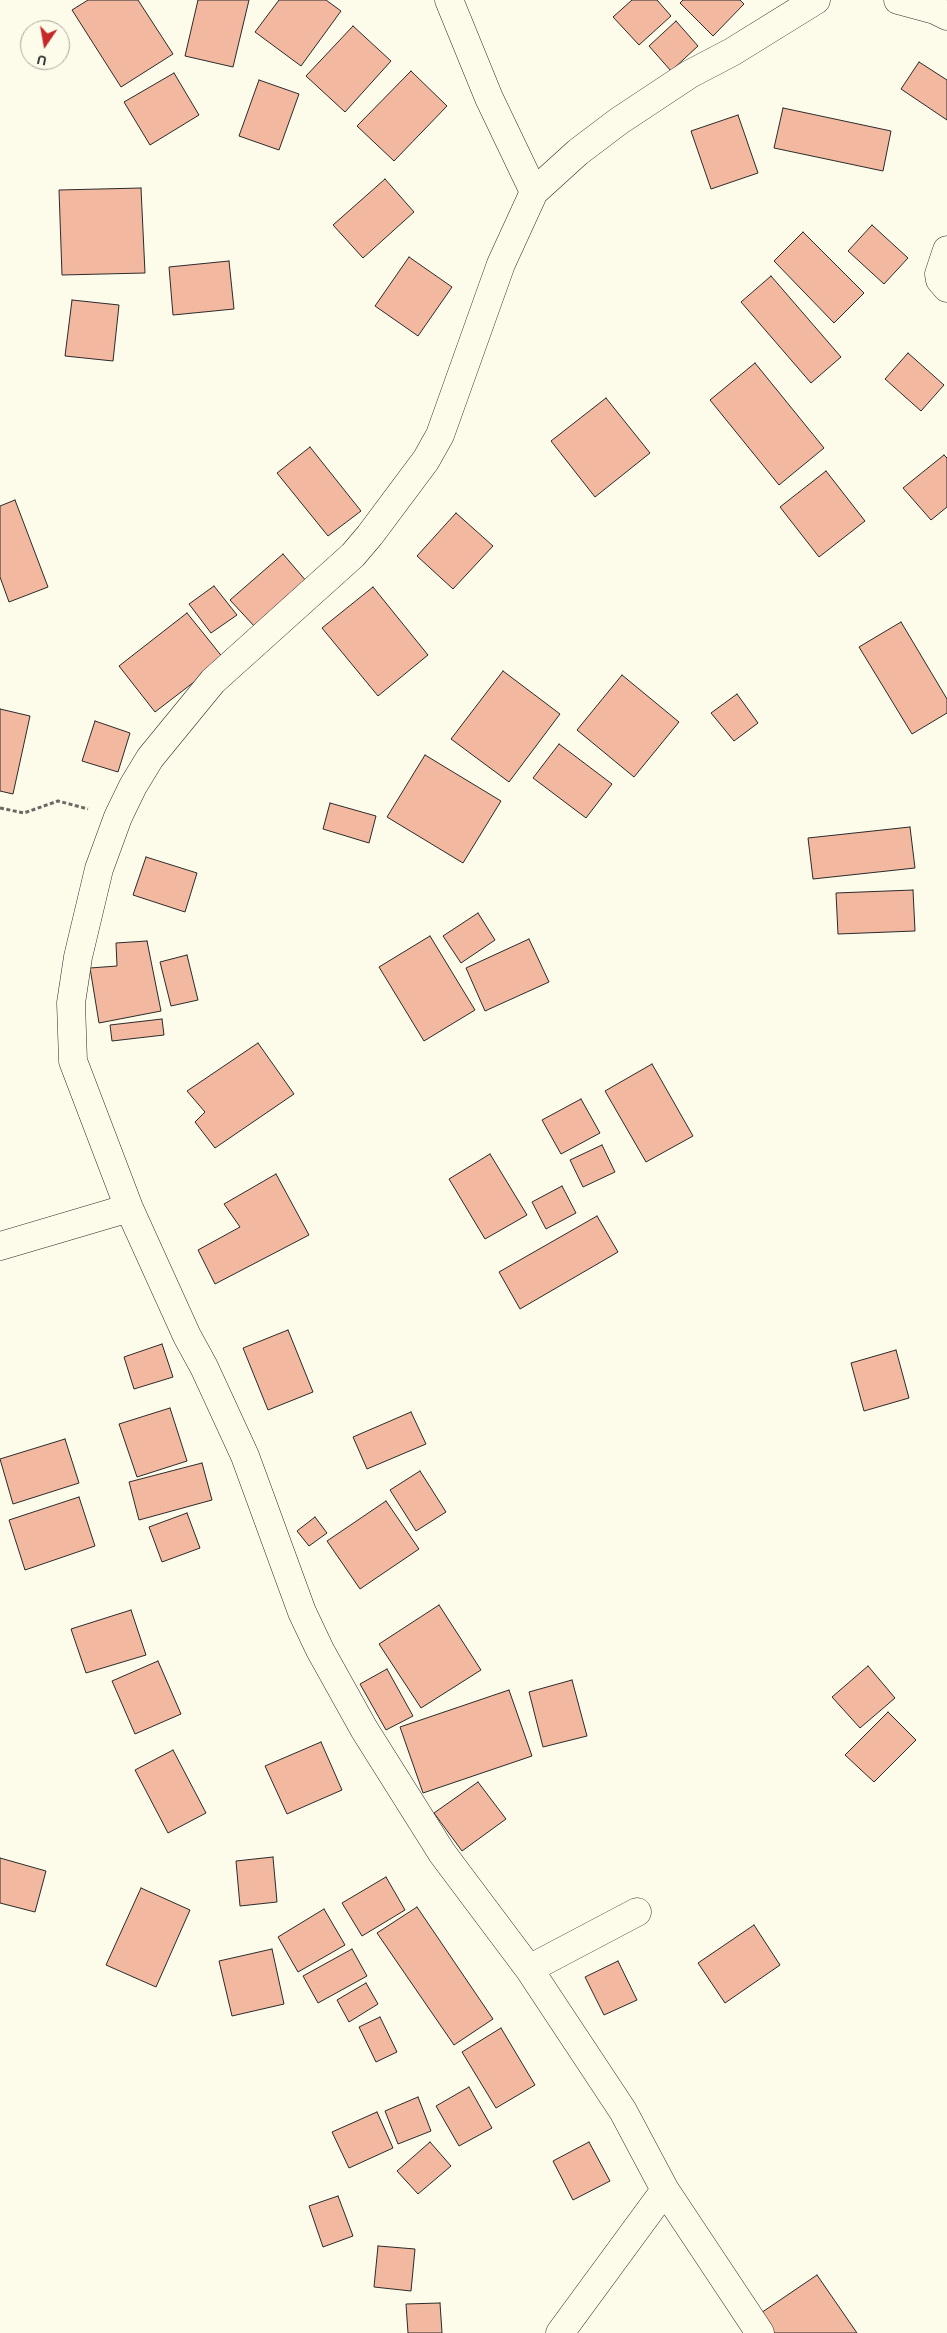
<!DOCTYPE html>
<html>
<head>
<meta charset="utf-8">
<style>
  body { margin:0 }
  #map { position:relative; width:947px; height:2333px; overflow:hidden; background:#fdfbea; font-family:Overpass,sans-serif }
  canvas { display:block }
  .north { position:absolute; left:20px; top:20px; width:50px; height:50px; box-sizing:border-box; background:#fdfbea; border:1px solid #a9a89e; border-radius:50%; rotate:192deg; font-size:14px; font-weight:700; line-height:20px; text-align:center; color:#2b2b2b }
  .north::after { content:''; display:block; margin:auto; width:18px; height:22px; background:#c62828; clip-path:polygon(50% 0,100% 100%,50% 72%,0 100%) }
</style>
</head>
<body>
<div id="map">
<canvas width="947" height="2333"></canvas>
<div class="north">U</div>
</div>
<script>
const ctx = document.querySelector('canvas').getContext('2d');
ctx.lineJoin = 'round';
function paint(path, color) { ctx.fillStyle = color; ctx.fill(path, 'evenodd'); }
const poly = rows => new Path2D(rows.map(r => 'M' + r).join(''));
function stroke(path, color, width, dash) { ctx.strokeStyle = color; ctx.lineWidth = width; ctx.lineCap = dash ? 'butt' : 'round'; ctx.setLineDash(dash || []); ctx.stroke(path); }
const building = poly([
  [88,0,138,0,173,54,121,87,72,10,88,0],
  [198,0,249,0,233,67,185,56,198,0],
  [279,0,326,0,341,11,301,66,255,32,279,0],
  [632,0,657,0,671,16,639,45,613,17,632,0],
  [683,0,740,0,744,4,713,36,680,3,683,0],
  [676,21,698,46,671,71,649,46,676,21],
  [353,26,391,61,345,112,306,76,353,26],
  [919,62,947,80,947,120,901,89,919,62],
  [411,71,447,106,394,161,357,126,411,71],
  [174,73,199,115,150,145,124,102,174,73],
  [259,80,299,94,279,150,239,136,259,80],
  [783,108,891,131,883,171,774,148,783,108],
  [738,115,758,173,711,189,691,131,738,115],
  [385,179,414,212,363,258,333,225,385,179],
  [141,188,145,273,62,275,59,190,141,188],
  [872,225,908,258,884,284,848,251,872,225],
  [803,232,864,293,834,323,774,261,803,232],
  [409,257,452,287,418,336,375,306,409,257],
  [229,261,234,309,173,315,169,267,229,261],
  [771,276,841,357,811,383,741,302,771,276],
  [72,300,119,305,113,361,65,356,72,300],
  [908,353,944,385,921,411,885,379,908,353],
  [755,363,824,448,779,485,710,400,755,363],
  [606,398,650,453,595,497,551,441,606,398],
  [310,447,361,511,328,536,277,473,310,447],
  [944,455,947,458,947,507,931,520,903,488,944,455],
  [826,471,865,521,819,557,780,507,826,471],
  [15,500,48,587,9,602,0,577,0,506,15,500],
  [456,513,493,546,453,589,417,556,456,513],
  [283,554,307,582,255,627,230,600,283,554],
  [214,586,237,615,211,633,189,604,214,586],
  [373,587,428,655,378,696,322,628,373,587],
  [187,613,224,659,155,712,119,666,187,613],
  [901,622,947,699,947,713,912,734,859,647,901,622],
  [503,671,560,714,509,782,451,739,503,671],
  [622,675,679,722,634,777,577,730,622,675],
  [737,694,758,723,734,741,711,713,737,694],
  [0,709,30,716,13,794,0,791,0,709],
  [95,721,130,733,118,772,82,761,95,721],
  [559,744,612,784,586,818,533,778,559,744],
  [425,755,501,801,463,863,387,817,425,755],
  [330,803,376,816,369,843,323,829,330,803],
  [910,827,915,868,813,879,808,838,910,827],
  [146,857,197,873,185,912,133,895,146,857],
  [913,890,915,931,838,934,836,893,913,890],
  [478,913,495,940,461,963,443,936,478,913],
  [430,936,475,1010,424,1041,379,967,430,936],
  [529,939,549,982,485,1011,466,968,529,939],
  [147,941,161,1011,99,1023,90,968,117,966,116,943,147,941],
  [187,955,198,1000,171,1006,160,962,187,955],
  [162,1019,164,1035,112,1041,110,1025,162,1019],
  [258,1043,294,1094,215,1148,195,1122,205,1112,187,1091,258,1043],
  [652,1064,693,1136,646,1162,605,1091,652,1064],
  [581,1099,600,1133,561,1154,542,1120,581,1099],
  [602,1145,615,1172,583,1187,570,1160,602,1145],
  [490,1154,527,1215,485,1239,449,1179,490,1154],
  [276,1174,309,1235,215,1284,198,1250,240,1227,224,1204,276,1174],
  [562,1186,576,1213,546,1229,532,1202,562,1186],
  [597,1216,618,1252,520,1309,499,1272,597,1216],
  [288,1330,313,1392,268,1410,243,1348,288,1330],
  [162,1344,173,1377,134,1389,124,1357,162,1344],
  [896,1350,909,1398,864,1411,851,1363,896,1350],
  [170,1408,187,1461,137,1477,119,1424,170,1408],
  [411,1412,426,1444,367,1469,353,1437,411,1412],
  [65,1439,79,1483,13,1504,0,1459,65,1439],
  [202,1463,212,1500,139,1520,129,1482,202,1463],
  [420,1471,446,1512,416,1531,390,1490,420,1471],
  [79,1497,95,1546,25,1570,9,1520,79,1497],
  [386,1501,419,1549,360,1589,327,1541,386,1501],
  [187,1513,200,1548,162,1562,149,1527,187,1513],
  [315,1517,327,1533,309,1546,297,1531,315,1517],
  [439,1605,481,1670,421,1708,379,1644,439,1605],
  [131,1610,146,1655,86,1673,71,1629,131,1610],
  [158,1661,181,1714,135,1734,112,1681,158,1661],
  [868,1666,895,1698,860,1728,832,1697,868,1666],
  [387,1669,413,1716,386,1730,360,1684,387,1669],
  [572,1680,587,1736,543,1747,529,1692,572,1680],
  [509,1690,532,1756,423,1793,400,1727,509,1690],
  [888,1712,916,1740,874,1782,845,1755,888,1712],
  [321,1742,342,1790,287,1814,265,1766,321,1742],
  [173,1750,206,1813,168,1833,135,1770,173,1750],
  [478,1782,506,1819,462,1851,434,1813,478,1782],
  [273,1857,277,1902,240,1906,236,1861,273,1857],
  [0,1858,46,1871,35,1912,0,1903,0,1858],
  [386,1877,405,1910,362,1936,342,1903,386,1877],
  [141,1888,190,1910,156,1987,106,1965,141,1888],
  [417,1907,493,2019,454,2045,377,1933,417,1907],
  [324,1909,345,1945,298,1972,278,1937,324,1909],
  [754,1925,780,1965,725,2003,698,1963,754,1925],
  [272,1949,284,2004,232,2016,219,1961,272,1949],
  [352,1949,367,1976,318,2003,303,1976,352,1949],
  [618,1961,637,2000,604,2015,585,1977,618,1961],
  [366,1983,378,2004,349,2022,337,2000,366,1983],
  [380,2017,397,2052,376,2062,359,2027,380,2017],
  [501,2028,535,2085,496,2108,462,2052,501,2028],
  [469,2087,492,2128,459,2146,436,2106,469,2087],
  [418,2097,431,2131,398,2144,385,2111,418,2097],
  [377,2112,393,2148,349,2168,332,2132,377,2112],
  [430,2142,451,2166,418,2194,397,2171,430,2142],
  [589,2142,610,2181,573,2200,553,2161,589,2142],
  [338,2196,353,2236,323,2247,309,2206,338,2196],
  [378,2246,415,2249,411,2291,374,2287,378,2246],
  [817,2275,857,2333,766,2333,755,2317,817,2275],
  [440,2303,442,2333,408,2333,406,2304,440,2303]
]);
const path = poly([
  [0,808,24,813,58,801,88,809]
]);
const minor = poly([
  [449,0,489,98,534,192,501,264,440,435,426,460,370,535,353,555,213,681,150,758,133,786,118,817,99,869,78,957,71,1003,73,1061,129,1208,187,1336,204,1367,245,1456,302,1612,320,1650,364,1729,442,1853,529,1969,623,2111,665,2190,760,2333],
  [898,0,935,10,947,16],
  [534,192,578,152,619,121,690,74,732,52,816,0],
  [947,250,939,274,940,280,947,288],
  [0,1246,129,1208],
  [529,1969,637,1912],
  [560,2333,665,2190]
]);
paint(building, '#f2b8a0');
stroke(building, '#2b2b2b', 1);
stroke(minor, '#2b2b2b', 29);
stroke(path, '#6a6964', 3, [4, 2.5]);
stroke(minor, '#fdfbea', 28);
</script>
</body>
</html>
